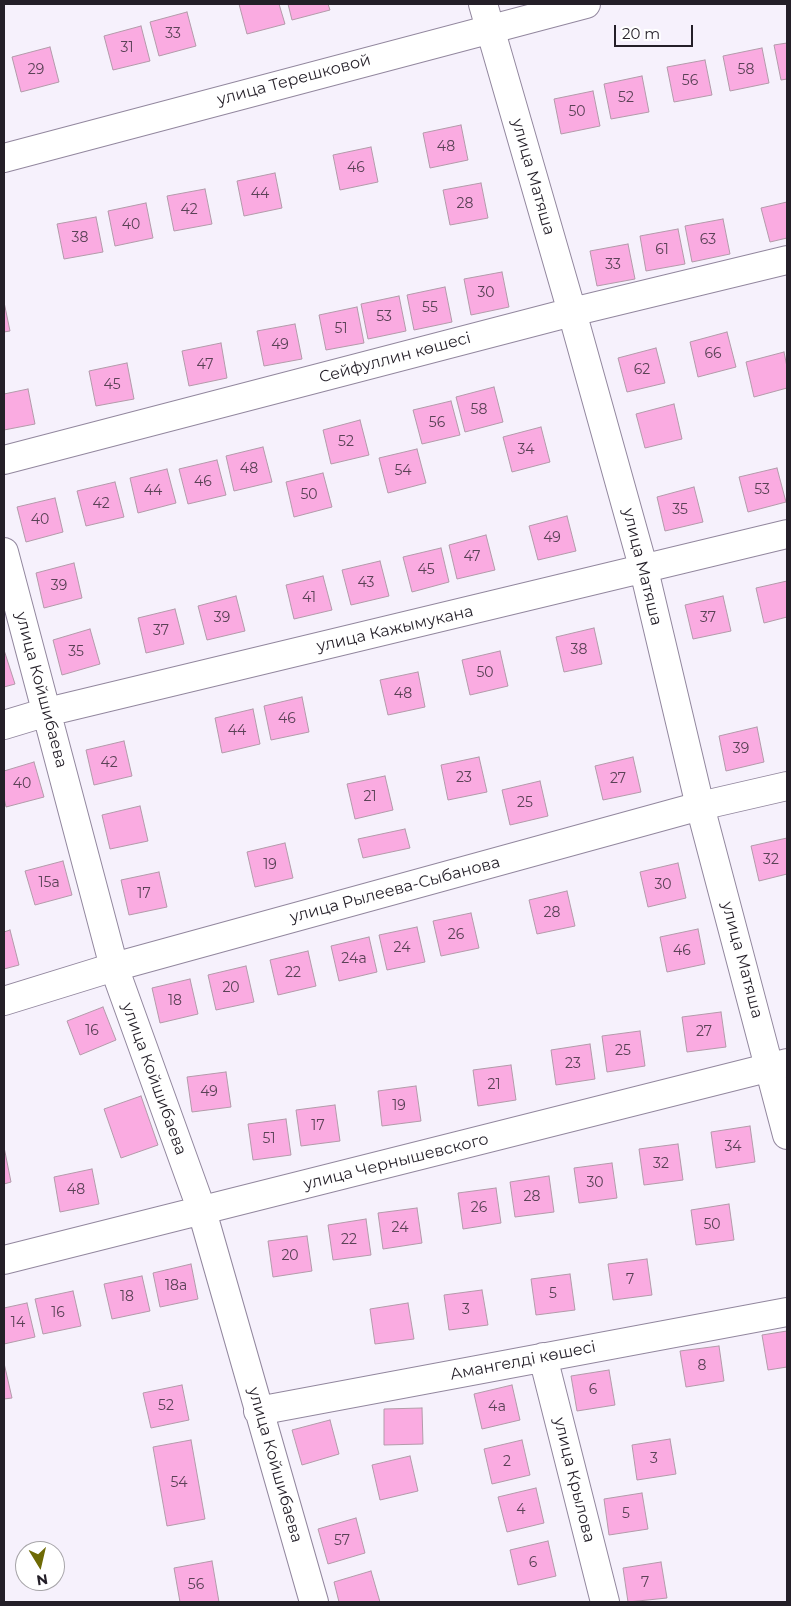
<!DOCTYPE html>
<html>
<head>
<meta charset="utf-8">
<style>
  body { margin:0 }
  #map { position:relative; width:791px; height:1606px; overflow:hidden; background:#f6f1fc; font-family:Montserrat,sans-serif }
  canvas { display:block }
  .frame { position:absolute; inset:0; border:5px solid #241f28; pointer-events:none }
  .north { position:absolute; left:15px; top:1541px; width:50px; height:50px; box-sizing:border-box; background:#fff; border:1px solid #a7a5a9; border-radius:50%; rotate:171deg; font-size:14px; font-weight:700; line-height:20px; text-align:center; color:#241f28 }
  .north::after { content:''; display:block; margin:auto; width:18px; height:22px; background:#6e6a05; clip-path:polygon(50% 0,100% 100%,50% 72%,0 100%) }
  .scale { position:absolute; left:614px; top:25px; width:79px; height:22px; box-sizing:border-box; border:2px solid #241f28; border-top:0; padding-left:6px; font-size:15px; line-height:18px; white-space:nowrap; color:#241f28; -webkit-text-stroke:4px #fff; paint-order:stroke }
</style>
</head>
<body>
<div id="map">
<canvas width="791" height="1606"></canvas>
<div class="frame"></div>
<div class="north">N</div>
<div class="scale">20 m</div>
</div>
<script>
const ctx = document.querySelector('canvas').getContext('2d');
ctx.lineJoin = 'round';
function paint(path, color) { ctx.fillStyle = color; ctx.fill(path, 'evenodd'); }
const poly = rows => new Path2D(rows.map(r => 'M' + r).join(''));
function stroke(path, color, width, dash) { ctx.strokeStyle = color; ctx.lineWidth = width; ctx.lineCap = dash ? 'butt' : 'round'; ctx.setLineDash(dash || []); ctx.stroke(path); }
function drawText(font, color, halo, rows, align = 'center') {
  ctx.font = font + ' Montserrat,sans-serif'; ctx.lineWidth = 4; ctx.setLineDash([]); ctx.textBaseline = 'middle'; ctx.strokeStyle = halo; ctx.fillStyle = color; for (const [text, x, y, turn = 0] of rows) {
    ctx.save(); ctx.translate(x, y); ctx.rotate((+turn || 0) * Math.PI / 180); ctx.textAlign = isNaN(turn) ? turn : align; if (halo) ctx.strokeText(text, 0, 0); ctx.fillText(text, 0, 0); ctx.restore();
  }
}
const building = poly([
  [239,4,279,4,285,24,247,34,239,4],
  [288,4,328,4,330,10,292,20,288,4],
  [187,12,196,46,159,56,150,22,187,12],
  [141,26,150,61,113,70,104,36,141,26],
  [787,43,787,79,781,80,774,45,787,43],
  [50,47,59,82,21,92,12,57,50,47],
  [762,48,769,83,730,91,723,56,762,48],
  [705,60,712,95,674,102,667,67,705,60],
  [642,76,649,112,611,119,604,84,642,76],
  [593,91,600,126,561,134,554,99,593,91],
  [461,125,468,160,430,168,423,133,461,125],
  [371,147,378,182,340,190,333,155,371,147],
  [275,173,282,208,244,216,237,181,275,173],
  [481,183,488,218,450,225,443,190,481,183],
  [205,189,212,224,174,231,167,196,205,189],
  [787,202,787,238,770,242,761,208,787,202],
  [146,203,153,238,115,246,108,211,146,203],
  [96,217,103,252,64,259,57,224,96,217],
  [723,219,730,254,692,262,685,226,723,219],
  [678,229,685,264,646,271,640,236,678,229],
  [628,244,635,279,597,286,590,251,628,244],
  [502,272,509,307,471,315,464,279,502,272],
  [445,287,452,322,414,330,407,295,445,287],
  [399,296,406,331,368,339,361,304,399,296],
  [4,302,10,331,4,332,4,302],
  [357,307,364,343,326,350,319,315,357,307],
  [295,324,302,359,264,366,257,331,295,324],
  [727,332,736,367,698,377,690,342,727,332],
  [221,343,227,378,189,386,182,351,221,343],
  [656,348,665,383,627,392,618,358,656,348],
  [784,352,787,367,787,388,754,397,746,362,784,352],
  [127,363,134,399,96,406,89,371,127,363],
  [494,387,503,422,465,432,456,397,494,387],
  [28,389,35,424,4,430,4,394,28,389],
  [451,401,460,435,422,444,413,410,451,401],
  [674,404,682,439,645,448,636,414,674,404],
  [360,420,369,455,331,464,323,430,360,420],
  [541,427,550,462,512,472,503,437,541,427],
  [263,447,272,482,234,491,226,456,263,447],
  [417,449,426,483,388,493,379,458,417,449],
  [217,460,226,495,188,504,179,469,217,460],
  [777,468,786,502,748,512,739,477,777,468],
  [167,469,176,503,138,513,130,478,167,469],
  [323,473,332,507,294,517,286,482,323,473],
  [115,482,124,517,86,526,77,491,115,482],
  [694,487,703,522,665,531,657,497,694,487],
  [55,498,63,532,26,542,17,507,55,498],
  [567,516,576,551,538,560,529,526,567,516],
  [486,535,495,570,457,579,449,545,486,535],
  [441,548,449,582,412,592,403,557,441,548],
  [380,561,389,596,351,605,342,570,380,561],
  [74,563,82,598,44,608,36,573,74,563],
  [323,576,332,610,294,619,286,585,323,576],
  [787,581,787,617,764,623,756,588,787,581],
  [236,596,245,631,207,640,198,606,236,596],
  [723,596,731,631,693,639,685,605,723,596],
  [175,609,184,644,146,653,138,618,175,609],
  [594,628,602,664,564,672,556,637,594,628],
  [90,629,100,664,62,675,53,640,90,629],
  [4,650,15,684,4,687,4,650],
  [500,651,508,686,470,695,462,660,500,651],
  [418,672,425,707,388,715,380,680,418,672],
  [302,697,309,732,271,740,264,706,302,697],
  [253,709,260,744,222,753,215,718,253,709],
  [757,727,764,762,726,771,719,736,757,727],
  [124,741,132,776,94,785,86,750,124,741],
  [479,757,487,792,448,800,441,765,479,757],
  [633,757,641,792,603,800,595,766,633,757],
  [34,762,44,797,6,807,4,798,4,771,34,762],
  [385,776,393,810,355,819,347,784,385,776],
  [540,781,548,816,510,825,502,790,540,781],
  [140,806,148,841,110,849,102,815,140,806],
  [405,829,410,848,363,858,358,839,405,829],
  [787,838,787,874,759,881,751,846,787,838],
  [285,843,293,878,255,887,247,852,285,843],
  [63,861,72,895,35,905,25,871,63,861],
  [678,863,686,898,648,907,640,872,678,863],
  [159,872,167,907,129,915,121,880,159,872],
  [567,891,575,926,537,934,529,900,567,891],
  [471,913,479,948,441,956,433,921,471,913],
  [417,927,425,962,387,970,379,935,417,927],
  [698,929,705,964,667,972,660,937,698,929],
  [10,930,19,965,4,969,4,932,10,930],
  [369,937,377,972,339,981,331,946,369,937],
  [308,951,316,986,278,995,270,960,308,951],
  [246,966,254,1002,216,1010,208,975,246,966],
  [190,979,198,1014,160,1023,152,988,190,979],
  [103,1007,116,1040,80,1055,67,1021,103,1007],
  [721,1012,726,1047,687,1052,682,1017,721,1012],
  [640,1031,645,1066,607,1072,602,1036,640,1031],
  [590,1044,595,1079,556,1085,551,1050,590,1044],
  [511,1065,516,1100,478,1106,473,1070,511,1065],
  [226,1072,231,1107,192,1112,187,1077,226,1072],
  [416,1086,421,1121,382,1126,378,1091,416,1086],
  [141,1096,158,1145,121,1158,104,1109,141,1096],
  [335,1105,340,1141,301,1146,296,1110,335,1105],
  [286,1119,291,1155,253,1160,248,1124,286,1119],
  [750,1126,755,1162,716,1168,711,1132,750,1126],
  [678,1144,683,1180,644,1185,639,1149,678,1144],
  [4,1147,11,1182,4,1184,4,1147],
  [612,1163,617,1198,579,1203,574,1168,612,1163],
  [92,1169,99,1204,60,1212,54,1177,92,1169],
  [549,1176,554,1212,515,1217,510,1182,549,1176],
  [496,1188,501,1223,463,1229,458,1193,496,1188],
  [729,1204,734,1240,696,1245,691,1210,729,1204],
  [417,1208,422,1243,383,1249,378,1213,417,1208],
  [366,1219,371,1255,333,1260,328,1225,366,1219],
  [307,1236,312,1271,273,1277,268,1241,307,1236],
  [647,1259,652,1295,613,1300,608,1264,647,1259],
  [191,1264,198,1299,160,1307,153,1273,191,1264],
  [570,1274,575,1310,536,1315,531,1279,570,1274],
  [142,1276,150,1311,112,1319,104,1284,142,1276],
  [482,1290,488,1325,449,1330,444,1295,482,1290],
  [73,1291,81,1326,43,1334,35,1299,73,1291],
  [27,1303,35,1337,4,1344,4,1308,27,1303],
  [408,1303,414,1339,375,1344,370,1309,408,1303],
  [787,1331,787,1367,768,1370,762,1335,787,1331],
  [719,1346,724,1381,686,1387,680,1351,719,1346],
  [4,1363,12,1398,4,1399,4,1363],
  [609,1370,615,1405,577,1411,571,1376,609,1370],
  [182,1385,189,1420,151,1428,143,1393,182,1385],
  [512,1385,520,1420,482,1429,474,1394,512,1385],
  [422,1408,423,1444,384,1445,384,1409,422,1408],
  [330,1420,339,1454,302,1465,292,1430,330,1420],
  [670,1439,676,1474,637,1480,632,1445,670,1439],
  [191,1440,205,1519,167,1526,153,1447,191,1440],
  [522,1440,530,1475,492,1484,484,1449,522,1440],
  [410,1456,418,1491,380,1500,372,1465,410,1456],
  [536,1488,544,1523,507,1532,498,1497,536,1488],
  [642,1493,648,1529,609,1535,604,1499,642,1493],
  [356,1518,365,1553,328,1564,318,1529,356,1518],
  [548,1541,556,1576,518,1585,510,1550,548,1541],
  [212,1561,219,1602,180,1602,174,1568,212,1561],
  [661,1562,667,1598,628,1602,623,1568,661,1562],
  [371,1571,380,1602,339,1602,334,1582,371,1571]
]);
const street = poly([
  [483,4,572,312,644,570,700,806,787,1135],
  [4,158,586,4],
  [4,460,572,312,787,260],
  [4,552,114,967,202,1211,314,1602],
  [4,725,47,712,787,534],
  [4,1260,787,1063],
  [543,1357,605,1602],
  [258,1411,787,1312]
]);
const secondary = poly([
  [4,1001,114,967,700,806,787,786]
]);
const numberNames = [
  ["33",173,34],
  ["31",127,48],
  ["29",36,70],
  ["58",746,70],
  ["56",690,81],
  ["52",626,98],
  ["50",577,112],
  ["48",446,147],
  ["46",356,168],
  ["44",260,194],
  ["28",465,204],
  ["42",189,210],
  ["40",131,225],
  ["38",80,238],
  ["63",708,240],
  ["61",662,250],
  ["33",613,265],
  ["30",486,293],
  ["55",430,308],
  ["53",384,317],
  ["51",341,329],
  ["49",280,345],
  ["66",713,354],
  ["47",205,365],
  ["62",642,370],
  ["45",112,385],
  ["58",479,410],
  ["56",437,423],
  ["52",346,442],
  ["34",526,450],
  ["48",249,469],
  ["54",403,471],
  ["46",203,482],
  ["53",762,490],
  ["44",153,491],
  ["50",309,495],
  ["42",101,504],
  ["35",680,510],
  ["40",40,520],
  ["49",552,538],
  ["47",472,557],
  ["45",426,570],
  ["43",366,583],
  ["39",59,586],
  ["41",309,598],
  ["39",222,618],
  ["37",708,618],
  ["37",161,631],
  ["38",579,650],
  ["35",76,652],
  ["50",485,673],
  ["48",403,694],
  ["46",287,719],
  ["44",237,731],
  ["39",741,749],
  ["42",109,763],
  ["23",464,778],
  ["27",618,779],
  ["40",22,784],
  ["21",370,797],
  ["25",525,803],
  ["32",771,860],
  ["19",270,865],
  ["15а",49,883],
  ["30",663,885],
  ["17",144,894],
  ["28",552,913],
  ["26",456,935],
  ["24",402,948],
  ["46",682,951],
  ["24а",354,959],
  ["22",293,973],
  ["20",231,988],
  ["18",175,1001],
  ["16",92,1031],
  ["27",704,1032],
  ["25",623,1051],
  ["23",573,1064],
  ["21",494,1085],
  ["49",209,1092],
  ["19",399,1106],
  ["17",318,1126],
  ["51",269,1139],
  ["34",733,1147],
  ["32",661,1164],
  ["30",595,1183],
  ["48",76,1190],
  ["28",532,1197],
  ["26",479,1208],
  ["50",712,1225],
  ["24",400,1228],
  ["22",349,1240],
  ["20",290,1256],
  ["7",630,1280],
  ["18а",176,1286],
  ["5",553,1294],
  ["18",127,1297],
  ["3",466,1310],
  ["16",58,1313],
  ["14",18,1323],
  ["8",702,1366],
  ["6",593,1390],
  ["52",166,1406],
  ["4а",497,1407],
  ["3",654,1459],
  ["2",507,1462],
  ["54",179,1483],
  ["4",521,1510],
  ["5",626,1514],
  ["57",342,1541],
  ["6",533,1563],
  ["7",645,1583],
  ["56",196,1585]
];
const streetNames = [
  ["улица Терешковой",294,80,-15],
  ["улица Матяша",533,177,74],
  ["Сейфуллин көшесі",395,358,-15],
  ["улица Матяша",642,567,76],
  ["улица Кажымукана",395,629,-13],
  ["улица Койшибаева",41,690,75],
  ["улица Рылеева-Сыбанова",395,890,-15],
  ["улица Матяша",742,960,75],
  ["улица Койшибаева",154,1079,70],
  ["улица Чернышевского",396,1162,-14],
  ["Амангелді көшесі",523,1361,-11],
  ["улица Койшибаева",275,1465,74],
  ["улица Крылова",574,1480,76]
];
paint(building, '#faabe1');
stroke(building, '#b39aaa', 1);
stroke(street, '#92879e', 30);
stroke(secondary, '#92879e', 30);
stroke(street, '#fff', 28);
stroke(secondary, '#fff', 28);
drawText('14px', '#5a4256', null, numberNames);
drawText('16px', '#241f28', '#fff', streetNames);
</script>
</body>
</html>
